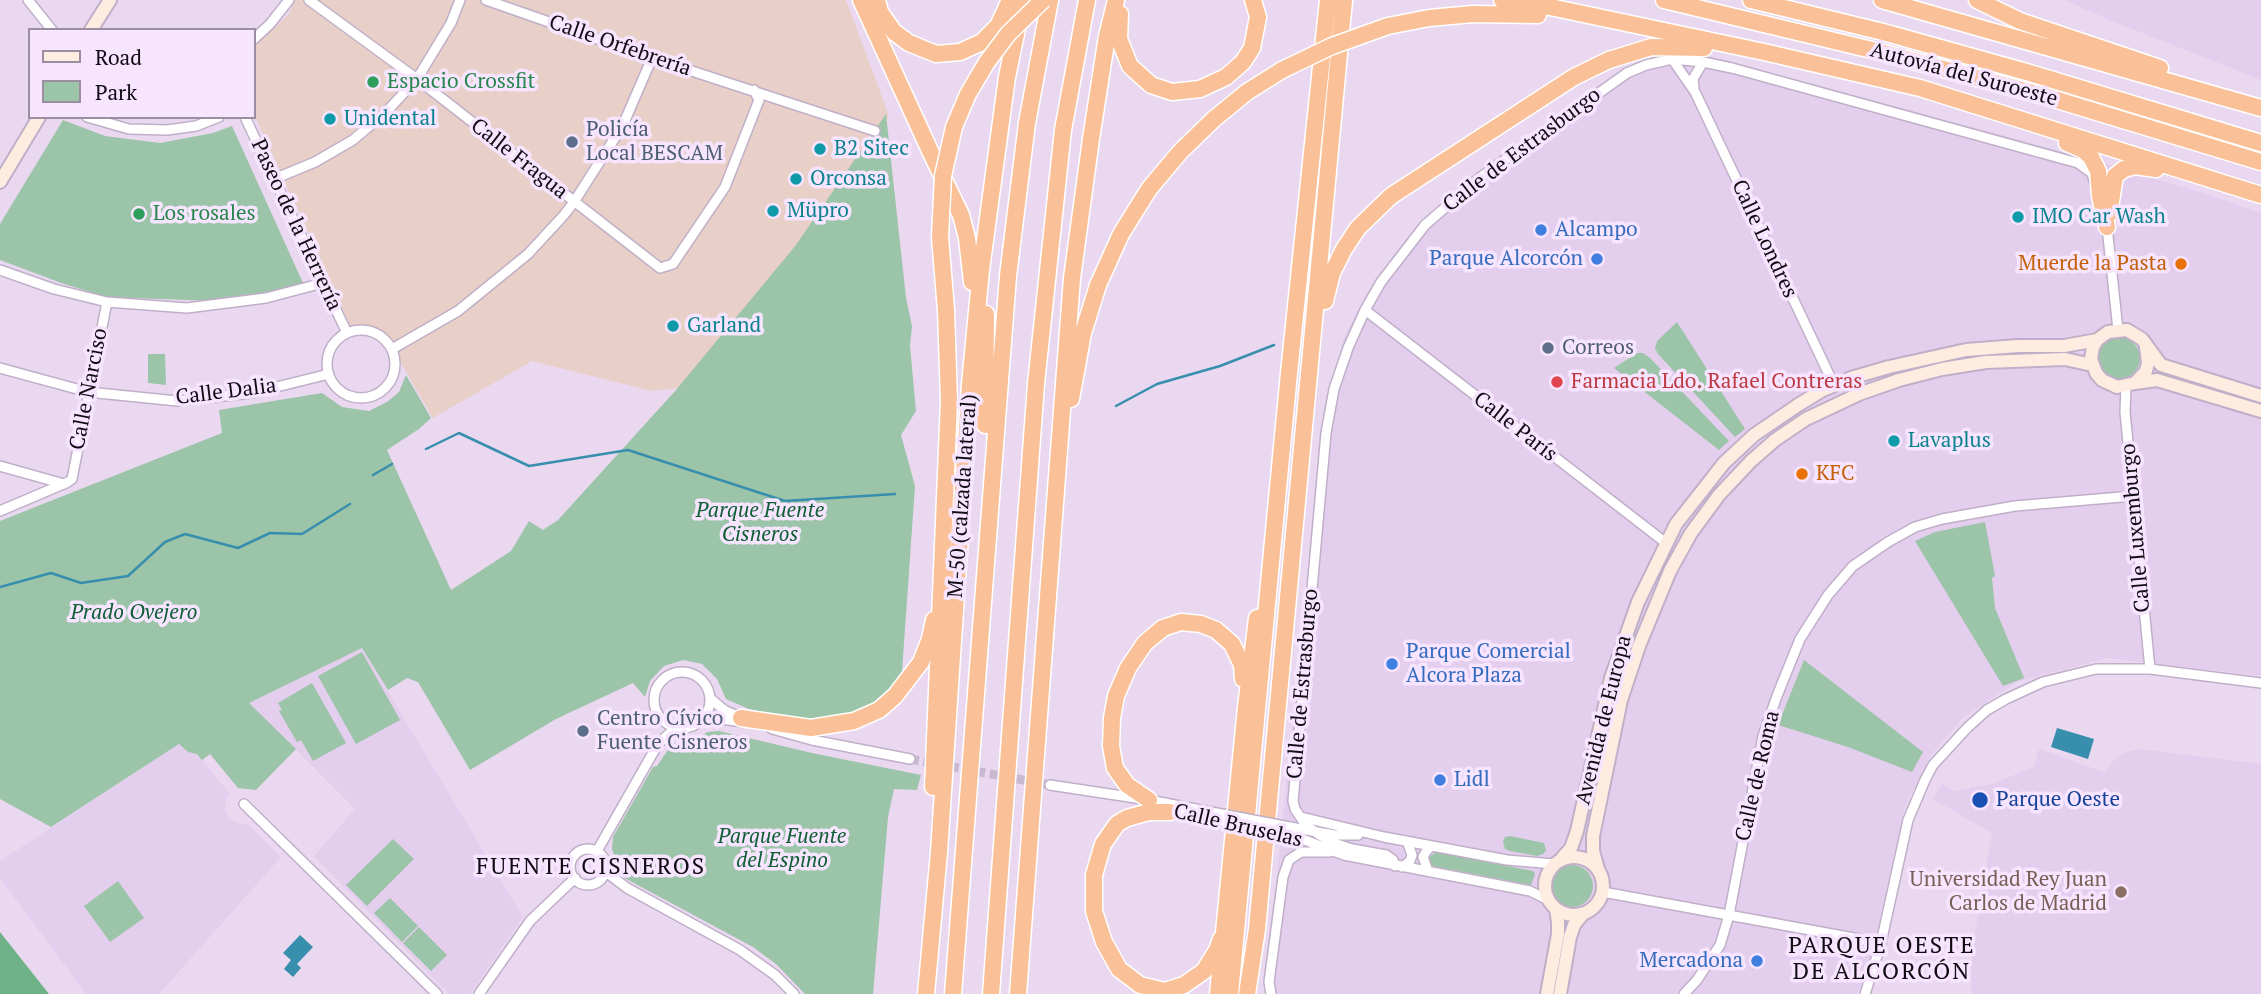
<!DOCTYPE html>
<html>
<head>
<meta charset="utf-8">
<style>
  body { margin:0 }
  #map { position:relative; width:2261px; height:994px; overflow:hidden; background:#ead8f1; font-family:"PT Serif",serif }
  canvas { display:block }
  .legend { position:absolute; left:28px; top:28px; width:228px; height:91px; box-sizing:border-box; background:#f7e5ff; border:2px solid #9b8ea1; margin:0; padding:9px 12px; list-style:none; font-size:21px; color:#110b14 }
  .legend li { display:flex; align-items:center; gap:14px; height:35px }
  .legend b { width:35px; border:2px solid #9b8ea1 }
</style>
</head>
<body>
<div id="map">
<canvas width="2261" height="994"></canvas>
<ul class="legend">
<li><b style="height:9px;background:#feece0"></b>Road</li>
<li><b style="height:19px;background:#9bc4a8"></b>Park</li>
</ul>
</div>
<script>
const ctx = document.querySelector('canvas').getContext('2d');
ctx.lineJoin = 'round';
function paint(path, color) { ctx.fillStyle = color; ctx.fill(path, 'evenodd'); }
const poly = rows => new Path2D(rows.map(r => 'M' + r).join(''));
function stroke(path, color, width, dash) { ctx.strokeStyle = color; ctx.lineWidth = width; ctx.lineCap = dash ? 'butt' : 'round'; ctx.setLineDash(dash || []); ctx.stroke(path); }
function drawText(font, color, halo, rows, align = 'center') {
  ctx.font = font + ' "PT Serif",serif'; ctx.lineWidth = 7; ctx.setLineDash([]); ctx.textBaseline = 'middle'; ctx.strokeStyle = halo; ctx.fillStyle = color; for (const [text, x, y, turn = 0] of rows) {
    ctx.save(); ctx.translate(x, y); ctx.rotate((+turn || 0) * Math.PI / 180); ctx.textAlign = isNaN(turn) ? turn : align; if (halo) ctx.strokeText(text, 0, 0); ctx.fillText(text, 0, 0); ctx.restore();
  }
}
const built = poly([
  [2065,0,2261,0,2261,80,2107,19],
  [1676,53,1698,53,2080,156,2209,195,2261,213,2261,676,2107,658,2017,682,1964,717,1931,755,1905,807,1871,960,1857,994,1265,994,1324,410,1345,335,1367,293,1409,235,1452,192,1625,68,1650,58],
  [362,648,523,917,470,994,449,994,314,856,355,809,249,703],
  [180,744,188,752,197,754,230,794,226,799,225,810,230,818,238,823,249,825,281,857,159,994,86,994,0,878,0,861],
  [2039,749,2104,772,2116,758,2127,752,2139,749,2261,764,2261,994,1971,994,1972,951,1992,833,1933,799,1942,784,1954,791,1992,784,2034,767]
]);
const industrial = poly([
  [295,0,846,0,889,116,832,198,753,303,678,388,652,391,532,361,433,418,383,332,367,326,350,325,254,114,254,47,289,14]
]);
const green = poly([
  [886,114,906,298,912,326,910,346,916,411,901,435,915,486,902,672,897,684,870,706,849,715,829,720,790,719,749,709,726,699,717,679,702,664,683,660,664,666,650,681,645,697,633,683,556,719,470,770,418,682,407,678,388,690,362,648,249,703,296,749,256,790,238,788,210,754,202,760,197,754,188,752,179,744,51,827,0,799,0,521,222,433,219,410,322,393,342,407,369,411,387,402,399,392,406,375,431,418,419,429,387,450,451,590,511,551,529,521,543,530,558,520,676,390,796,245],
  [63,120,105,136,160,143,213,133,232,126,303,283,251,296,214,301,107,297,64,284,0,260,0,224],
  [1677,322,1745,429,1735,437,1658,354,1655,348,1657,341],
  '2098 358a21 21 0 1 1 42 0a21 21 0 1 1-42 0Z',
  [1637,353,1643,353,1650,358,1729,441,1719,450,1614,368],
  [148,354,165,354,166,385,148,383],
  [1985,522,1995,576,1992,578,1995,608,2024,678,2003,686,1915,541,1935,532],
  [362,652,400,720,356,744,318,676],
  [1804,660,1923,752,1912,772,1848,747,1778,725],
  [312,683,346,743,313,761,301,740,297,742,279,711,282,710,278,703],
  [719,731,812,753,921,775,917,790,894,789,888,817,873,994,805,994,776,964,753,947,632,882,623,877,619,870,612,849,613,837,653,767,657,766,672,744,681,741,696,738,708,732],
  [1510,836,1544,843,1546,850,1543,854,1537,856,1510,851,1505,849,1503,842,1505,837],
  [393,839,414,859,367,906,346,885],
  [1436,852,1533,871,1535,874,1531,885,1432,866,1428,862,1428,858],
  '1551 886a21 21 0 1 1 42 0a21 21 0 1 1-42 0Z',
  [118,881,144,918,110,942,84,906],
  [390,898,418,926,402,942,374,913],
  [419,927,447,955,431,971,403,943]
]);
const forest = poly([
  [0,932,49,994,0,994]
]);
const water = poly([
  [2057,728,2094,739,2088,759,2051,747],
  [300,935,313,947,297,964,301,968,293,977,284,969,291,960,283,953]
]);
const stream = poly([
  [1116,406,1157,384,1220,366,1274,345],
  [426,449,459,433,529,466,628,450,785,501,895,494],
  [373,475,392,464],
  [0,587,51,573,81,583,128,576,165,542,185,534,238,548,270,533,302,534,350,504]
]);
const streetTunnel = poly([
  [910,759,1050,785]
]);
const street = poly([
  [28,0,52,30],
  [309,0,417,79,660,268,673,264,725,187,759,100,754,90],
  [486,0,652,58,875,131],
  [254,39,270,24,289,0],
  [1672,59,1695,92,1834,385],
  [1694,87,1693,79,1703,62],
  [87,117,129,129,167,130,196,126,219,117],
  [245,117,347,333],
  [274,179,315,162,353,140,387,111,417,79,451,23,460,0],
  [2107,227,2118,330],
  [0,270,54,289,107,302,187,308,266,298,323,283],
  [1365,310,1666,543],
  '327 364a34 34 0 1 1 68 0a34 34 0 1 1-68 0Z',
  [392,349,458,311,528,254,564,215,574,202,623,125,652,58],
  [0,368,88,392,177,401,252,393,329,374],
  [2126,386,2125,412,2150,669],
  [0,466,64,484],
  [0,511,68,482,72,479,107,302],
  '654 700a28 28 0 1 1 56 0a28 28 0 1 1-56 0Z',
  [711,699,724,710,742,718],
  [702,721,720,719,744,722],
  [772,729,812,740,910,759],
  [1050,785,1149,800,1227,815],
  [244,804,437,994],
  [1169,811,1226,822],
  [1301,817,1384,837,1507,860,1554,864],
  [1290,827,1334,835,1358,835],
  [1289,834,1344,855,1530,891,1548,900],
  '570 867a18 18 0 1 1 36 0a18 18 0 1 1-36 0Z',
  [597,851,658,744,676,727],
  [1395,866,1393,860,1386,855,1352,849,1334,843,1318,834,1305,824,1295,809,1293,801,1326,433,1334,389,1348,348,1365,310,1381,282,1425,225,1478,179,1627,73,1646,65,1672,59,1703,62,1732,68,2078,163,2092,173,2094,181],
  [1402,867,1410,861,1412,855,1407,841],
  [1428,871,1423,857,1427,850,1432,846],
  [606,872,627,888,740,950,775,975,794,994],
  [1603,892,1881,943],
  [479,994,530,921,575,878],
  [1271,994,1269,982,1283,877,1289,860,1301,852,1330,852],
  [1684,994,1697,980,1720,945,1729,915,1763,736,1777,696,1800,639,1828,595,1853,566,1888,542,1915,527,1942,519,2015,506,2133,496],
  [1865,994,1881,943,1908,820,1925,780,1933,765,1967,728,1987,710,2006,699,2043,682,2096,669,2150,669,2261,683]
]);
const secondary = poly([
  [91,30,110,0],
  [0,182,39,117],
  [2146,347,2148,363,2146,371,2135,383,2117,387,2102,380,2096,373,2091,359,2093,347,2097,340,2108,332,2127,330,2142,339,2161,365,2261,396],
  [2135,383,2157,380,2261,411],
  '1545 886a29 29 0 1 1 58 0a29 29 0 1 1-58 0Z',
  [1562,858,1571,848,1577,831,1611,678,1638,602,1676,524,1724,463,1754,435,1798,405,1821,391,1851,378,1889,367,1966,350,2018,346,2064,346,2097,340],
  [1598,869,1593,851,1593,836,1621,700,1639,646,1670,571,1691,533,1719,495,1751,461,1775,440,1806,419,1859,394,1899,380,1942,369,1986,362,2065,359,2092,365],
  [1547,994,1558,934,1558,922,1556,909],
  [1560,994,1570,937,1574,925,1583,914]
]);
const highway = poly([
  [861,0,931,153,961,215,967,238,972,282],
  [877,0,880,12,894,32,909,43,936,54,960,52,982,42,998,26,1010,0],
  [1502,0,1550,7,1764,52,1920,88,2261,195],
  [1664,0,1872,50,2044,96,2261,162],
  [1751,0,1883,32,2030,73,2261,143],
  [1882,0,2261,108],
  [1977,0,2020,21,2160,68],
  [1120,14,1119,39,1130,66,1151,85,1172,92,1200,89,1226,77,1243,62,1252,48,1258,17,1253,0],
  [1388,26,1429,18,1473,14,1538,15],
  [2067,143,2083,150,2091,157,2098,171,2100,196,2107,227],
  [2109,214,2115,176,2124,169,2135,166,2156,169],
  [1325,301,1332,273,1344,249,1358,228,1391,196,1574,77,1609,60,1651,47,1704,48],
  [1071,399,1083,333,1098,285,1121,234,1149,189,1180,152,1214,119,1247,92,1282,70],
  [985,425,986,314],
  [741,718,811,728,854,721,879,710,895,696,921,662,930,639,934,620],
  [933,787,949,401,946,310],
  [1149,800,1127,785,1115,768,1111,746,1112,718,1116,696,1128,668,1145,643,1163,628,1181,622,1201,624,1216,630,1232,644,1242,665,1243,679],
  [1170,812,1149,812,1127,818,1117,824,1103,844,1094,875,1094,911,1104,942,1119,969,1140,985,1165,991,1184,985,1204,971,1217,950,1221,939],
  [926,994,939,852,970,384,981,270,1007,77,1023,0],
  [953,994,1008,276,1027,123,1050,0],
  [991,994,1036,384,1063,130,1087,0],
  [1018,994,1072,278,1091,139,1107,36,1116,0],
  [1218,994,1246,707,1257,618],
  [1230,994,1289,373,1328,0],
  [1247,994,1257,929,1344,0]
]);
const streetBridge = poly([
  [1227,815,1290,827],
  [1226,822,1289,834]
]);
const highwayBridge = poly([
  [1282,70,1332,46,1388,26],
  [946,310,940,237,943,176,954,127,968,94,987,62,1008,34,1043,0]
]);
const markers = [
  [373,82,7,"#2e9e5b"],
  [330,119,7,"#0f9aa8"],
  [572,142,7,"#5c6f8a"],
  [820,149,7,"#0f9aa8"],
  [796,179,7,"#0f9aa8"],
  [773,211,7,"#0f9aa8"],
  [139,214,7,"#2e9e5b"],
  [2018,217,7,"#0f9aa8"],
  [1541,230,7,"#3f7fe0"],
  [1597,259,7,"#3f7fe0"],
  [2181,264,7,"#e8710a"],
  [673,326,7,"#0f9aa8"],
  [1548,348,7,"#5c6f8a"],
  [1557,382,7,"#e0444e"],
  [1894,441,7,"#0f9aa8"],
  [1802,474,7,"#e8710a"],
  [1392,664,7,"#3f7fe0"],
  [583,731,7,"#5c6f8a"],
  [1440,780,7,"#3f7fe0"],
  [1980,800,9,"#1a4fb4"],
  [2121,892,7,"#8d6e63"],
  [1757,961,7,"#3f7fe0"]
];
const streetNames = [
  ["Calle Orfebrería",620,46,19],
  ["Autovía del Suroeste",1964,75,15],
  ["Calle de Estrasburgo",1522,150,-37],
  ["Calle Fragua",519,159,38],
  ["Paseo de la Herrería",296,225,65],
  ["Calle Londres",1764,239,65],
  ["Calle Narciso",89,389,-79],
  ["Calle Dalia",226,392,-7],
  ["Calle París",1515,427,38],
  ["M-50 (calzada lateral)",963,496,-86],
  ["Calle Luxemburgo",2136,528,-95],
  ["Calle de Estrasburgo",1303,684,-85],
  ["Avenida de Europa",1604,720,-76],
  ["Calle de Roma",1758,776,-77],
  ["Calle Bruselas",1238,826,13]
];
const leisureNames = [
  ["Espacio Crossfit",387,82],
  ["Los rosales",153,214]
];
const cultureNames = [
  ["Unidental",344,119],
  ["B2 Sitec",834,149],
  ["Orconsa",810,179],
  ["Müpro",787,211],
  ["IMO Car Wash",2032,217],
  ["Garland",687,326],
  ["Lavaplus",1908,441]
];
const serviceNames = [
  ["Policía",586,130],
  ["Local BESCAM",586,154],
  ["Correos",1562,348],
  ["Centro Cívico",597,719],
  ["Fuente Cisneros",597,743]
];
const shopNames = [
  ["Alcampo",1555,230],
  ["Parque Alcorcón",1583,259,"right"],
  ["Parque Comercial",1406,652],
  ["Alcora Plaza",1406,676],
  ["Lidl",1454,780],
  ["Mercadona",1743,961,"right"]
];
const foodNames = [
  ["Muerde la Pasta",2167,264],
  ["KFC",1816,474,"left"]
];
const healthNames = [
  ["Farmacia Ldo. Rafael Contreras",1571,382]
];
const parkNames = [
  ["Parque Fuente",760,511],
  ["Cisneros",760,535],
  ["Prado Ovejero",134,613],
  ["Parque Fuente",782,837],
  ["del Espino",782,861]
];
const transitNames = [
  ["Parque Oeste",1996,800]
];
const educationNames = [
  ["Universidad Rey Juan",2107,880],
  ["Carlos de Madrid",2107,904]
];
const neighbourhoodNames = [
  ["FUENTE CISNEROS",591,867],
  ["PARQUE OESTE",1882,946],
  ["DE ALCORCÓN",1882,972]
];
paint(built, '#e4ceee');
paint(industrial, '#e8cfc8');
paint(green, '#9bc4a8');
paint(forest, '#70b287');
paint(water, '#388ead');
stroke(stream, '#388ead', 2.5);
stroke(streetTunnel, '#c9b9d0', 9, [9, 4.5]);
stroke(street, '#c0afc8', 12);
stroke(secondary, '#c0afc8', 16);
stroke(highway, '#fff', 19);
stroke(street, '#fff', 9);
stroke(secondary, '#feece0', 12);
stroke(highway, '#fac198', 16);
stroke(streetBridge, '#c0afc8', 12, []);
stroke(highwayBridge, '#fff', 19, []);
stroke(streetBridge, '#fff', 9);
stroke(highwayBridge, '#fac198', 16);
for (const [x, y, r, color] of markers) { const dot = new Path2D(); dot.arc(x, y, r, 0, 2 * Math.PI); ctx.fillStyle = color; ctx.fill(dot); stroke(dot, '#f7e5ff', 2.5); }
drawText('21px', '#110b14', '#f7e5ff', streetNames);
drawText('21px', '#27864d', '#f7e5ff', leisureNames, 'left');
drawText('21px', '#0d838f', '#f7e5ff', cultureNames, 'left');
drawText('21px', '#4e5e75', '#f7e5ff', serviceNames, 'left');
drawText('21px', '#366cbe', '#f7e5ff', shopNames, 'left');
drawText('21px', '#c56008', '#f7e5ff', foodNames, 'right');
drawText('21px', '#be3a42', '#f7e5ff', healthNames, 'left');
drawText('italic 21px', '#0f5e35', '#f7e5ff', parkNames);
drawText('21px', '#164399', '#f7e5ff', transitNames, 'left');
drawText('21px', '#785e54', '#f7e5ff', educationNames, 'right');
ctx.letterSpacing = '2px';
drawText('23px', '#110b14', '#f7e5ff', neighbourhoodNames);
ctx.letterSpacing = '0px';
</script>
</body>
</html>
